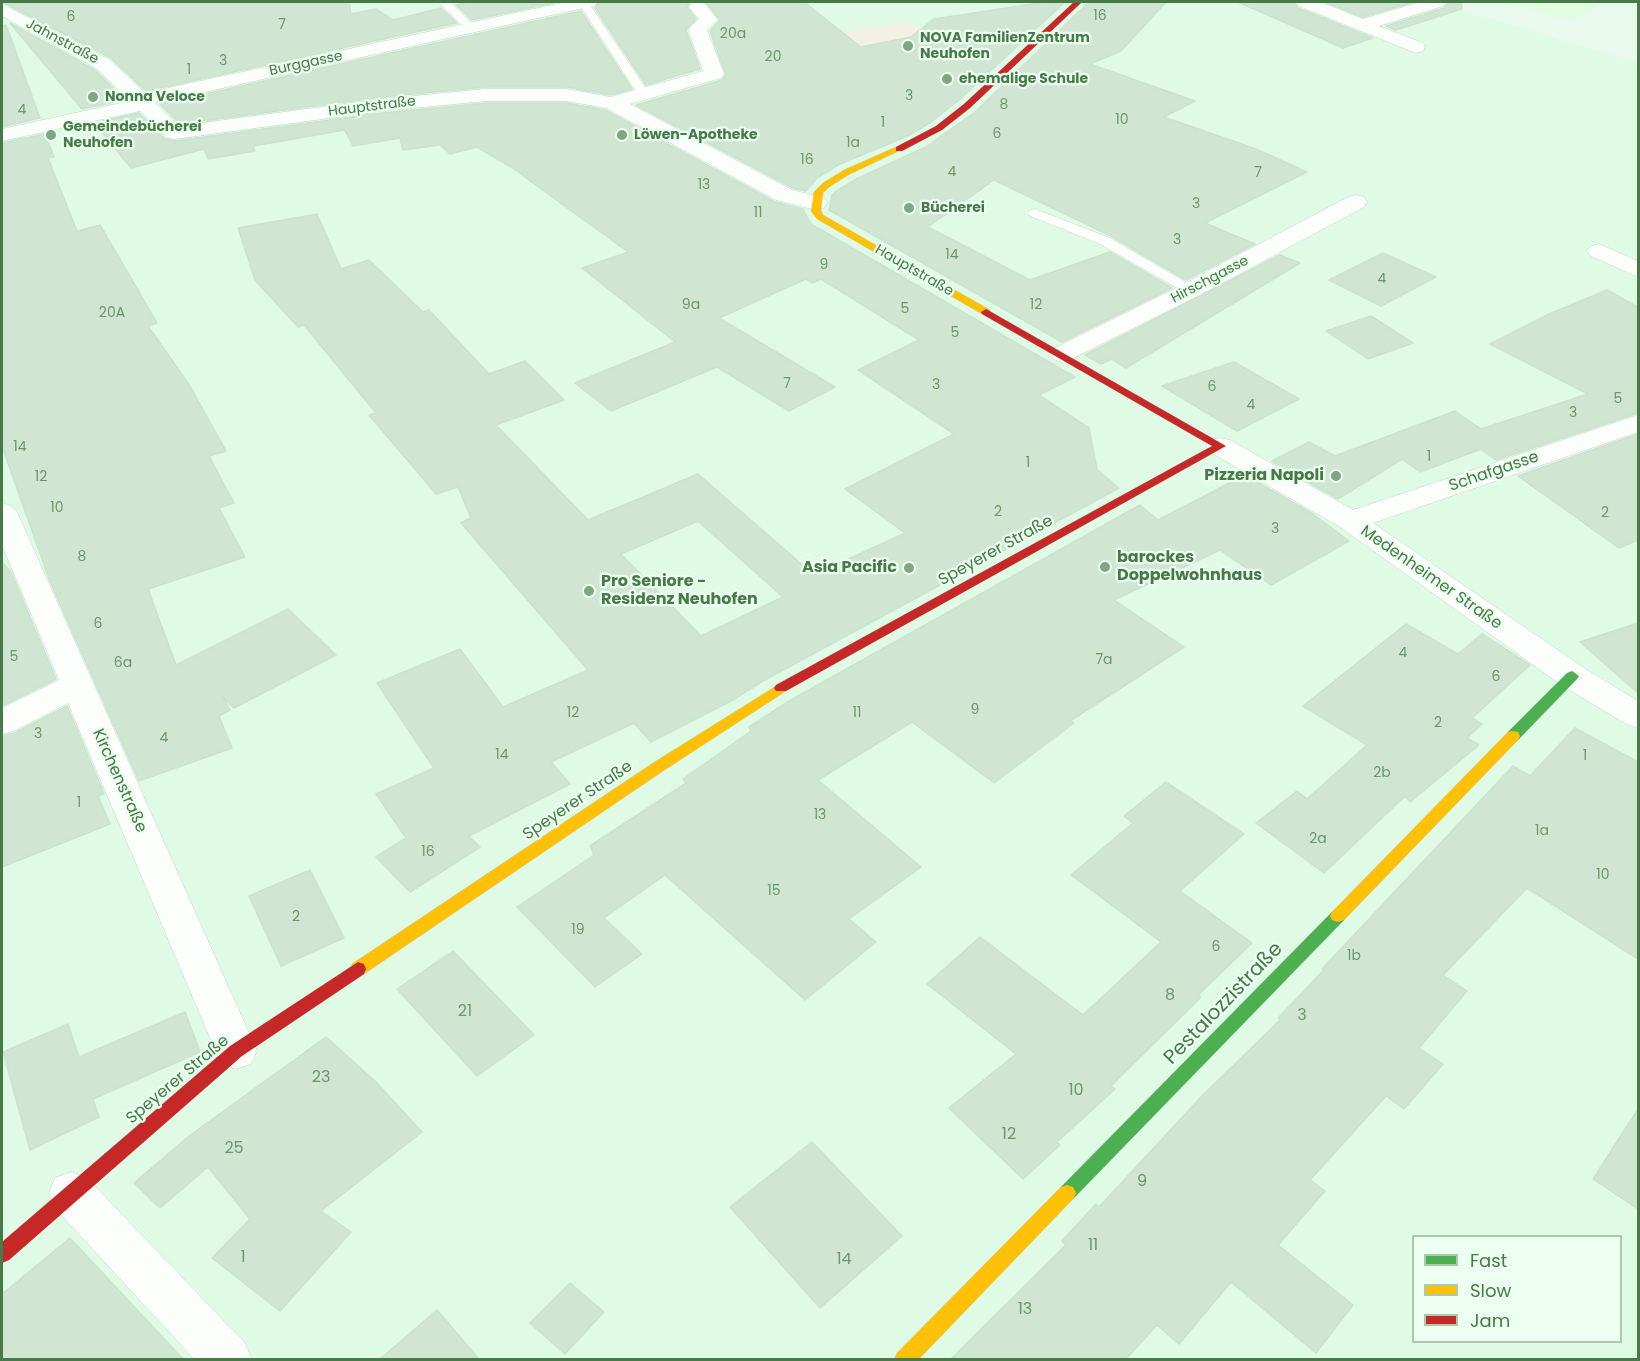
<!DOCTYPE html>
<html>
<head>
<meta charset="utf-8">
<style>
  body { margin:0 }
  #map { position:relative; width:1640px; height:1361px; overflow:hidden; background:#e9f9ee; font-family:Poppins,sans-serif }
  canvas { display:block }
  .frame { position:absolute; inset:0; border:3px solid #467a46; pointer-events:none }
  .legend { position:absolute; left:1412px; top:1235px; width:210px; height:108px; box-sizing:border-box; background:#ecfff1; border:2px solid #aacaad; margin:0; padding:8px 10px; list-style:none; font-size:18px; color:#467a46 }
  .legend li { display:flex; align-items:center; gap:12px; height:30px }
  .legend b { width:30px; border:2px solid #aacaad }
</style>
</head>
<body>
<div id="map">
<canvas width="1640" height="1361"></canvas>
<div class="frame"></div>
<ul class="legend">
<li><b style="height:8px;background:#4caf50"></b>Fast</li>
<li><b style="height:8px;background:#ffc107"></b>Slow</li>
<li><b style="height:8px;background:#c62828"></b>Jam</li>
</ul>
</div>
<script>
const ctx = document.querySelector('canvas').getContext('2d');
ctx.lineJoin = 'round';
function paint(path, color) { ctx.fillStyle = color; ctx.fill(path, 'evenodd'); }
const poly = rows => new Path2D(rows.map(r => 'M' + r).join(''));
function stroke(path, color, width, dash) { ctx.strokeStyle = color; ctx.lineWidth = width; ctx.lineCap = dash ? 'butt' : 'round'; ctx.setLineDash(dash || []); ctx.stroke(path); }
function drawText(font, color, halo, rows, align = 'center') {
  ctx.font = font + ' Poppins,sans-serif'; ctx.lineWidth = 4.5; ctx.setLineDash([]); ctx.textBaseline = 'middle'; ctx.strokeStyle = halo; ctx.fillStyle = color; for (const [text, x, y, turn = 0] of rows) {
    ctx.save(); ctx.translate(x, y); ctx.rotate((+turn || 0) * Math.PI / 180); ctx.textAlign = isNaN(turn) ? turn : align; if (halo) ctx.strokeText(text, 0, 0); ctx.fillText(text, 0, 0); ctx.restore();
  }
}
const residential = poly([
  [2,2,1435,2,1638,63,1638,1359,2,1360],
  [1414,1236,1620,1236,1620,1342,1414,1342]
]);
const commercial = poly([
  [1500,2,1605,2,1571,21]
]);
const education = poly([
  [908,22,928,33,860,53,830,34]
]);
const building = poly([
  [2,2,349,2,351,14,376,9,393,20,441,8,457,23,146,91,111,58,2,2],
  [468,2,558,2,472,20,456,5,468,2],
  [599,2,690,2,687,7,696,19,686,30,700,69,646,85,595,8,599,2],
  [706,2,804,2,861,47,911,37,934,19,1045,2,1065,2,959,100,931,122,910,135,838,165,817,178,806,191,793,188,636,105,722,80,726,75,710,31,720,20,706,2],
  [1089,2,1166,2,1121,51,1090,64,1195,101,1164,117,1256,149,1307,172,1205,223,1255,244,1186,280,1111,236,994,180,928,227,1030,280,1110,252,1172,288,1062,342,829,210,832,195,835,192,856,179,926,147,975,112,1089,2],
  [1238,2,1294,2,1298,8,1373,38,1343,48,1238,2],
  [1325,2,1414,2,1363,17,1325,2],
  [1448,2,1461,2,1462,9,1396,30,1386,26,1444,8,1448,2],
  [581,11,632,89,611,95,566,87,486,87,382,97,180,124,160,104,581,11],
  [10,23,95,70,125,100,82,109,10,23],
  [6,25,40,118,2,127,2,26,6,25],
  [486,103,566,103,605,110,775,202,803,209,811,224,1075,377,1039,395,1089,428,1097,470,1119,488,763,681,733,700,651,742,634,723,551,762,570,784,469,836,480,847,410,892,376,857,406,838,376,794,434,768,377,683,460,649,503,707,588,670,461,523,471,518,458,487,436,494,369,415,376,413,304,325,298,327,255,280,238,228,317,214,341,269,369,260,423,312,429,310,489,374,525,361,564,400,496,425,588,520,698,474,814,575,905,533,845,489,954,434,858,370,919,340,821,279,812,283,806,279,719,318,835,387,789,411,717,367,611,411,575,383,675,342,582,268,628,252,511,167,477,147,450,154,440,145,403,150,400,138,353,146,345,130,253,146,255,151,208,159,204,149,131,168,94,123,139,113,165,139,174,141,382,113,486,103],
  [698,521,783,597,701,636,621,554,698,521],
  [45,134,54,157,48,158,77,231,100,225,157,323,148,326,190,386,226,451,209,456,234,503,219,508,245,557,148,589,176,665,288,609,336,655,234,708,223,697,230,710,219,716,232,748,139,781,49,579,2,446,2,143,45,134],
  [1383,253,1436,277,1381,306,1329,280,1383,253],
  [1280,255,1300,263,1126,368,1112,359,1101,364,1085,355,1280,255],
  [1607,290,1638,307,1638,413,1496,460,1481,449,1420,472,1402,459,1338,499,1272,461,1309,442,1335,456,1455,411,1481,429,1588,394,1490,344,1549,314,1607,290],
  [1371,316,1413,343,1368,359,1326,331,1371,316],
  [1234,362,1299,399,1237,431,1162,386,1234,362],
  [1638,434,1638,540,1619,548,1518,476,1638,434],
  [1245,475,1313,514,1349,541,1271,585,1220,550,1114,600,1184,647,1070,721,1074,723,994,783,912,722,818,780,921,867,849,919,876,942,805,1000,665,875,604,918,642,954,595,987,517,907,594,855,590,846,686,783,683,779,751,731,749,727,789,701,1140,505,1158,520,1245,475],
  [2,562,11,572,56,679,2,706,2,562],
  [1638,623,1638,693,1580,642,1638,623],
  [1406,624,1458,654,1482,634,1530,665,1472,718,1482,724,1467,738,1479,745,1410,802,1405,796,1324,873,1256,823,1297,791,1307,799,1367,745,1303,706,1406,624],
  [67,706,104,794,98,796,110,824,2,867,2,736,15,733,67,706],
  [1575,728,1638,762,1638,959,1527,888,1443,975,1467,991,1419,1048,1443,1064,1404,1109,1386,1096,1310,1180,1325,1191,1278,1245,1353,1305,1316,1353,1231,1282,1179,1344,1157,1325,1126,1359,951,1359,1066,1245,1062,1241,1096,1204,1099,1207,1202,1096,1280,1020,1278,1018,1324,970,1322,969,1513,766,1530,776,1575,728],
  [1166,782,1244,834,1180,891,1252,943,1198,995,1201,997,1111,1086,1115,1089,1057,1142,1060,1145,1023,1179,949,1108,1016,1054,927,984,980,937,1083,1015,1161,942,1071,875,1133,823,1124,816,1166,782],
  [310,870,344,938,281,966,249,896,310,870],
  [453,951,534,1035,477,1076,397,989,453,951],
  [185,1012,200,1052,93,1099,99,1117,30,1150,3,1052,68,1024,79,1057,185,1012],
  [326,1037,375,1081,422,1132,321,1211,351,1232,280,1311,212,1258,250,1219,208,1167,160,1208,134,1183,189,1136,326,1037],
  [1638,1109,1638,1209,1593,1179,1638,1109],
  [812,1142,902,1236,820,1308,730,1207,812,1142],
  [70,1238,183,1359,2,1359,2,1294,70,1238],
  [570,1283,604,1312,565,1354,530,1323,570,1283],
  [437,1310,479,1359,380,1359,437,1310]
]);
const lane = poly([
  [438,2,450,2,475,26,475,30,467,30,438,2],
  [578,2,588,2,649,93,647,96,639,96,578,2],
  [1035,209,1110,238,1199,290,1191,295,1186,293,1100,244,1030,216,1028,213,1030,210,1035,209]
]);
const street = poly([
  [566,2,597,2,594,6,588,7,155,103,179,126,382,99,486,89,566,89,611,97,703,71,688,29,699,19,689,7,692,3,698,2,704,3,718,20,707,30,724,74,721,78,630,104,792,190,824,198,827,203,824,208,816,210,776,200,606,108,566,101,486,101,382,111,174,139,167,137,140,111,2,141,2,129,130,101,96,68,2,16,2,4,110,60,145,93,566,2],
  [1296,2,1320,2,1363,19,1420,2,1446,2,1443,6,1379,26,1423,43,1425,47,1423,51,1416,53,1299,6,1296,2],
  [1356,195,1364,197,1367,202,1364,207,1200,295,1071,359,1062,362,1053,359,1049,354,1053,349,1182,285,1348,197,1356,195],
  [1599,244,1638,261,1638,277,1591,256,1587,251,1591,246,1599,244],
  [1638,415,1638,432,1373,523,1584,668,1638,701,1638,728,1626,724,1560,684,1340,527,1210,452,1206,446,1210,440,1220,438,1230,440,1353,510,1638,415],
  [2,503,12,506,17,512,257,1051,251,1064,236,1069,221,1064,68,703,14,731,2,734,2,708,59,680,2,545,2,503],
  [71,1172,87,1178,245,1343,252,1360,195,1360,55,1208,49,1193,55,1178,71,1172]
]);
const fast = poly([
  [1572,671,1579,676,1577,679,1518,740,1508,740,1506,736,1508,732,1567,673,1572,671],
  [1338,910,1344,912,1346,916,1344,920,1073,1199,1067,1201,1061,1199,1058,1193,1061,1187,1332,912,1338,910]
]);
const slow = poly([
  [896,147,903,149,850,174,829,187,823,193,821,211,823,215,990,310,990,314,982,314,817,219,811,211,814,192,823,183,844,170,896,147],
  [781,683,786,685,788,688,786,691,663,771,364,974,358,976,352,974,350,969,352,964,653,763,781,683],
  [1513,731,1518,732,1520,736,1518,740,1344,920,1338,922,1332,920,1330,916,1332,912,1508,732,1513,731],
  [1067,1185,1073,1187,1076,1193,1073,1199,918,1360,894,1360,897,1353,1061,1187,1067,1185]
]);
const jam = poly([
  [1074,2,1082,2,970,108,942,130,902,151,896,151,896,147,936,126,964,104,1074,2],
  [986,309,1226,446,786,691,776,691,774,688,776,685,1212,446,982,314,981,312,986,309],
  [358,962,364,964,366,969,364,974,242,1056,9,1260,2,1263,2,1242,230,1046,358,962]
]);
const markers = [
  [908,46,6,"#7fa681"],
  [947,79,6,"#7fa681"],
  [93,97,6,"#7fa681"],
  [51,135,6,"#7fa681"],
  [622,135,6,"#7fa681"],
  [909,208,6,"#7fa681"],
  [1336,476,6,"#7fa681"],
  [1105,567,6,"#7fa681"],
  [909,568,6,"#7fa681"],
  [589,591,6,"#7fa681"]
];
const numberNames = [
  ["16",1100,16],
  ["6",71,17],
  ["7",282,25],
  ["20a",733,34],
  ["20",773,57],
  ["3",223,61],
  ["1",189,70],
  ["3",909,96],
  ["8",1004,105],
  ["4",22,110],
  ["10",1122,120],
  ["1",883,123],
  ["6",997,134],
  ["1a",853,143],
  ["16",807,160],
  ["4",952,172],
  ["7",1258,173],
  ["13",704,185],
  ["3",1196,204],
  ["11",758,213],
  ["3",1177,240],
  ["14",952,255],
  ["9",824,265],
  ["4",1382,279],
  ["9a",691,305],
  ["12",1036,305],
  ["5",905,309],
  ["20A",112,313],
  ["5",955,333],
  ["7",787,384],
  ["3",936,385],
  ["6",1212,387],
  ["5",1618,399],
  ["4",1251,405],
  ["3",1573,413],
  ["14",20,447],
  ["1",1429,457],
  ["1",1028,463],
  ["12",41,477],
  ["10",57,508],
  ["2",998,512],
  ["2",1605,513],
  ["3",1275,529],
  ["8",82,557],
  ["6",98,624],
  ["4",1403,653],
  ["5",14,657],
  ["7a",1104,660],
  ["6a",123,663],
  ["6",1496,677],
  ["9",975,710],
  ["12",573,713],
  ["11",857,713],
  ["2",1438,723],
  ["3",38,734],
  ["4",164,738],
  ["14",502,755],
  ["1",1585,756],
  ["2b",1382,773],
  ["1",79,803],
  ["13",820,815],
  ["1a",1542,831],
  ["2a",1318,839],
  ["16",428,852],
  ["10",1603,875],
  ["15",774,891],
  ["2",296,917],
  ["19",578,930],
  ["6",1216,947],
  ["1b",1354,956]
];
const farPoinames = [
  ["NOVA FamilienZentrum",920,38],
  ["Neuhofen",920,54],
  ["ehemalige Schule",959,79],
  ["Nonna Veloce",105,97],
  ["Gemeindebücherei",63,127],
  ["Neuhofen",63,143],
  ["Löwen-Apotheke",634,135],
  ["Bücherei",921,208]
];
const farStreetnames = [
  ["Jahnstraße",62,42,28],
  ["Burggasse",306,64,-12],
  ["Hauptstraße",372,107,-7],
  ["Hauptstraße",914,271,30],
  ["Hirschgasse",1210,280,-28]
];
const streetNames = [
  ["Schafgasse",1494,472,-19],
  ["Speyerer Straße",996,551,-29],
  ["Medenheimer Straße",1431,578,35],
  ["Kirchenstraße",119,781,66],
  ["Speyerer Straße",578,801,-34],
  ["Speyerer Straße",178,1080,-40]
];
const poiNames = [
  ["Pizzeria Napoli",1324,476],
  ["barockes",1117,558,"left"],
  ["Doppelwohnhaus",1117,576,"left"],
  ["Asia Pacific",897,568],
  ["Pro Seniore -",601,582,"left"],
  ["Residenz Neuhofen",601,600,"left"]
];
const nearNumbernames = [
  ["8",1170,996],
  ["21",465,1012],
  ["3",1302,1016],
  ["23",321,1078],
  ["10",1076,1091],
  ["12",1009,1135],
  ["25",234,1149],
  ["9",1142,1182],
  ["11",1093,1246],
  ["1",243,1258],
  ["14",844,1260],
  ["13",1025,1310]
];
const nearStreetnames = [
  ["Pestalozzistraße",1224,1004,-46]
];
paint(residential, '#dffbe6');
paint(commercial, '#e0fce1');
paint(education, '#f3f0e6');
paint(building, '#d0e6d3');
stroke(building, '#cbe2ce', 1.5);
stroke(lane, '#c3d8c6', 1);
stroke(street, '#c3d8c6', 1);
stroke(fast, '#c4dac7', 1);
stroke(slow, '#c4dac7', 1);
stroke(jam, '#c4dac7', 1);
paint(lane, '#fcfefc');
paint(street, '#fcfefc');
paint(fast, '#4caf50');
paint(slow, '#ffc107');
paint(jam, '#c62828');
for (const [x, y, r, color] of markers) { const dot = new Path2D(); dot.arc(x, y, r, 0, 2 * Math.PI); ctx.fillStyle = color; ctx.fill(dot); stroke(dot, '#ecfff1', 2); }
drawText('14px', '#6b976c', null, numberNames);
drawText('bold 14px', '#467a46', '#ecfff1', farPoinames, 'left');
drawText('14px', '#467a46', '#ecfff1', farStreetnames);
drawText('16px', '#467a46', '#ecfff1', streetNames);
drawText('bold 16px', '#467a46', '#ecfff1', poiNames, 'right');
drawText('16px', '#6b976c', null, nearNumbernames);
drawText('20px', '#467a46', '#ecfff1', nearStreetnames);
</script>
</body>
</html>
